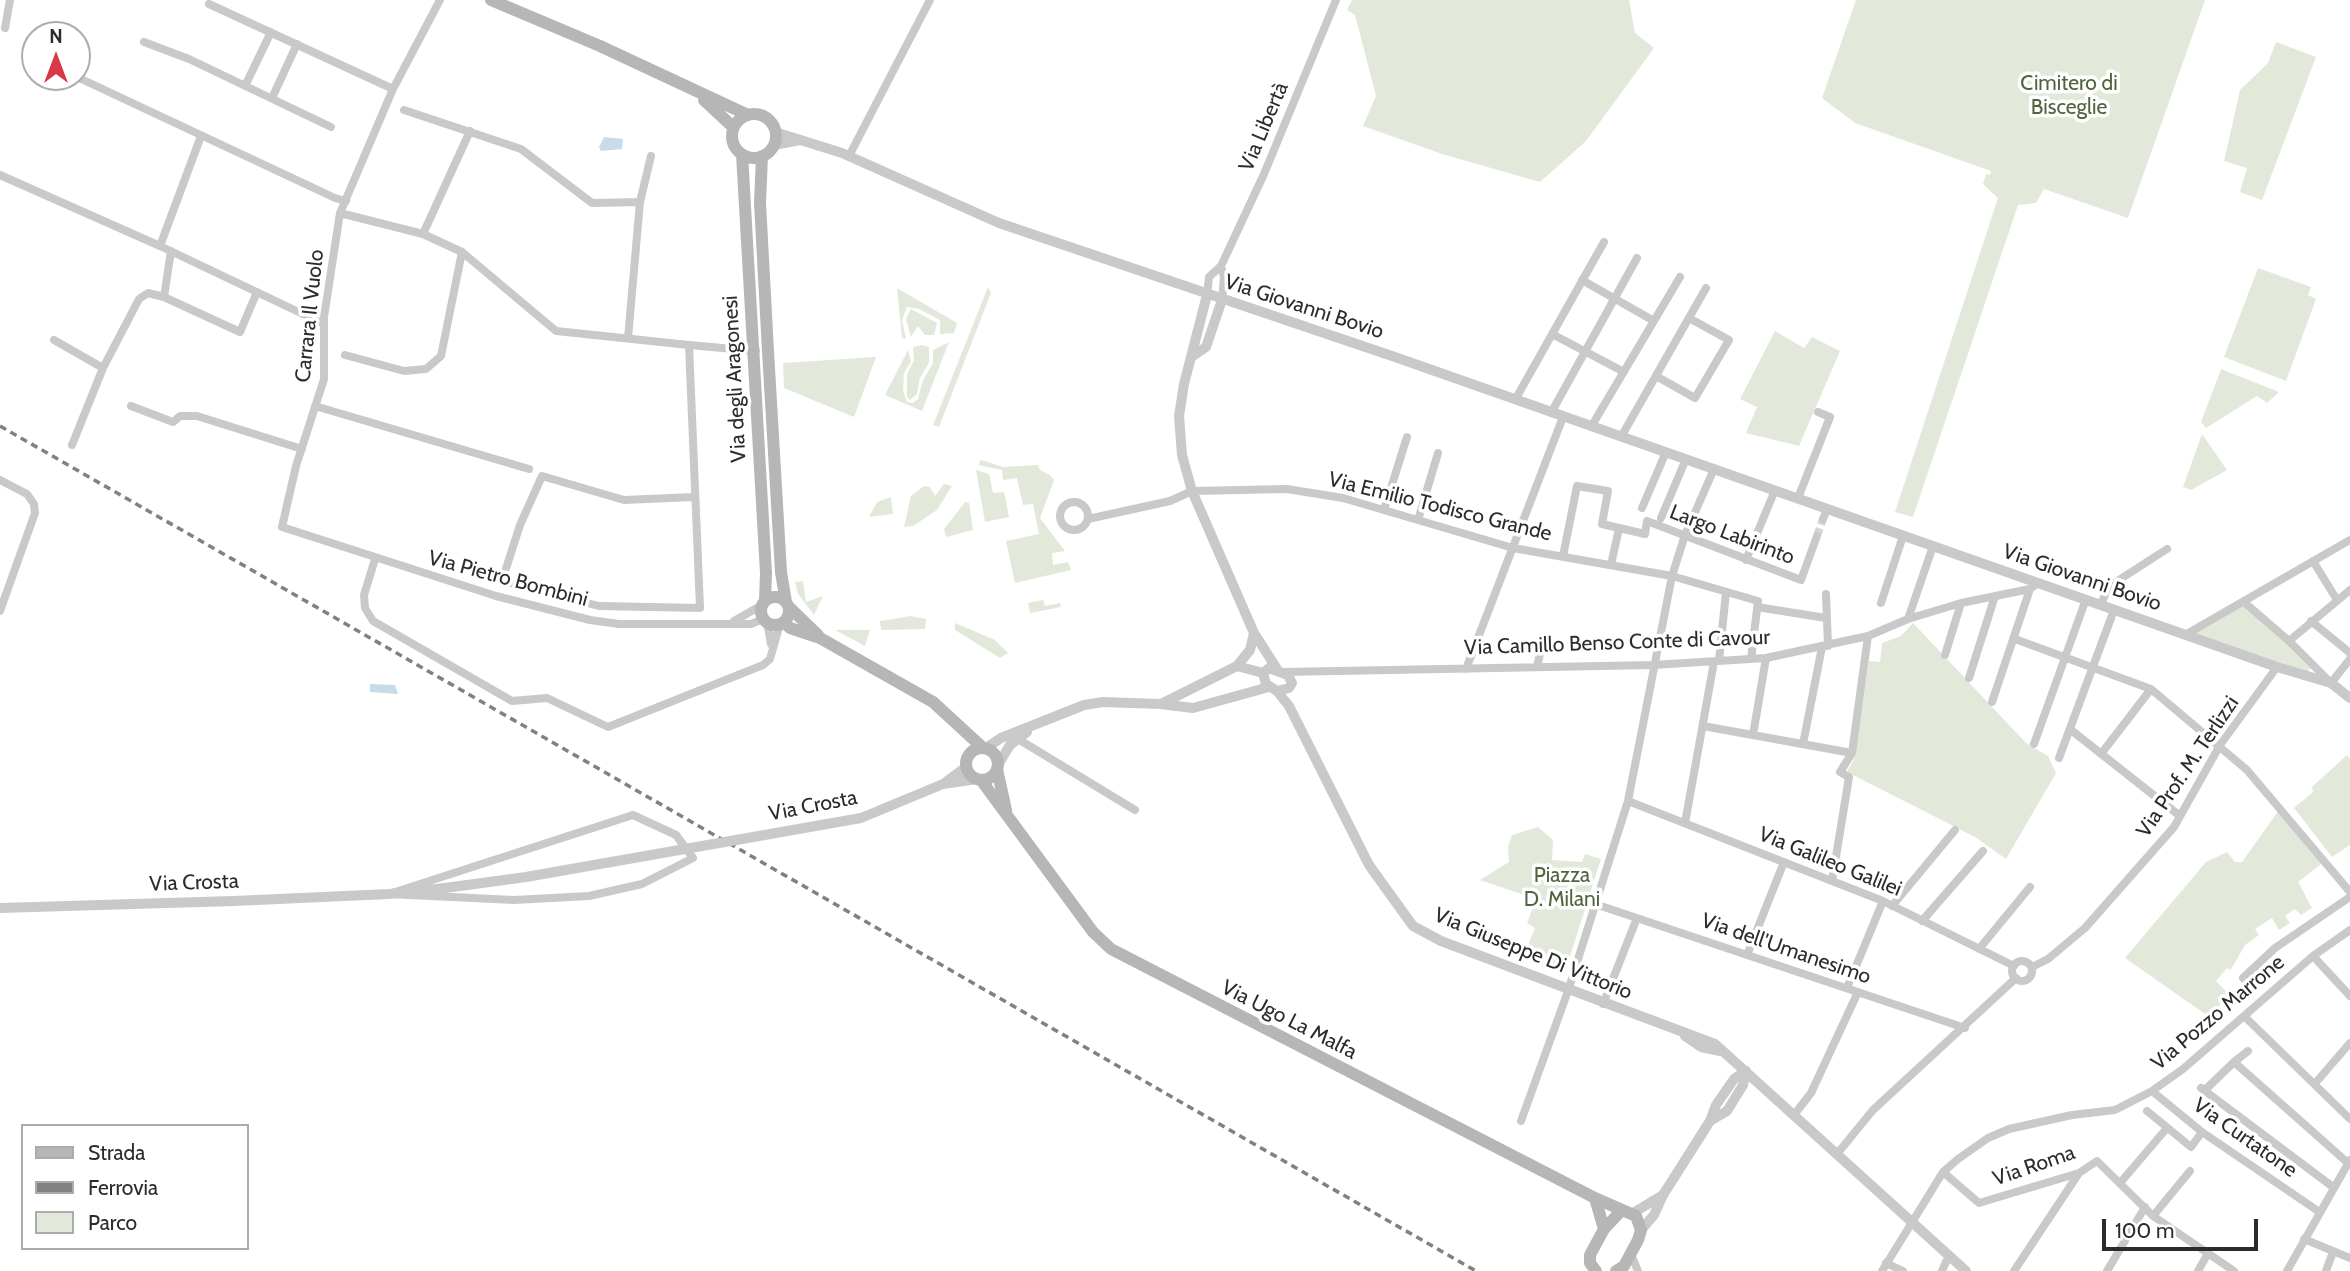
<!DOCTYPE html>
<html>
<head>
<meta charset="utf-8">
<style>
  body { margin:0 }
  #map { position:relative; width:2350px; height:1271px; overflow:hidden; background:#fff; font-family:Cabin,sans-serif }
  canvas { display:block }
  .legend { position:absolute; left:21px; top:1124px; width:228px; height:126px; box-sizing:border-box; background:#fff; border:2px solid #ababab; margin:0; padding:9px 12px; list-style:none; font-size:21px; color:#2c2c2c }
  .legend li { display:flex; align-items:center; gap:14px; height:35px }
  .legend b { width:35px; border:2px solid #ababab }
  .north { position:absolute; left:21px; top:21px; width:70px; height:70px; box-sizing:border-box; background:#fff; border:2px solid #ababab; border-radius:50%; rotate:0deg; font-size:19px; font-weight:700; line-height:28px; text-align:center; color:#2c2c2c }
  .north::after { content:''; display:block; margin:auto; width:24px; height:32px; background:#d83847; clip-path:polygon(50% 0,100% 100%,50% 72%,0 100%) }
  .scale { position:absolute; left:2102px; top:1219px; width:156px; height:32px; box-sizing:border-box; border:4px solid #2c2c2c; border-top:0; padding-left:9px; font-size:21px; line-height:24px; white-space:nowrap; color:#2c2c2c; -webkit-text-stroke:5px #fff; paint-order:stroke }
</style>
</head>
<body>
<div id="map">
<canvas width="2350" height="1271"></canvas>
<ul class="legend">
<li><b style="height:9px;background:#b6b6b6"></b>Strada</li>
<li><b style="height:9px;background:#818181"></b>Ferrovia</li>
<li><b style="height:19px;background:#e2e9da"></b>Parco</li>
</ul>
<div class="north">N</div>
<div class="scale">100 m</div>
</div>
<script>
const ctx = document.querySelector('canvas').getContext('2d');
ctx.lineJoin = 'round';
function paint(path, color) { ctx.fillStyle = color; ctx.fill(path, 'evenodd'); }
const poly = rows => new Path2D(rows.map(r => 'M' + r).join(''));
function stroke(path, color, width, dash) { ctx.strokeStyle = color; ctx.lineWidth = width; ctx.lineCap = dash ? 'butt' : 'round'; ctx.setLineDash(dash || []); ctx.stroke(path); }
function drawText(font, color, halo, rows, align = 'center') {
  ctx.font = font + ' Cabin,sans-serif'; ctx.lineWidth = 7; ctx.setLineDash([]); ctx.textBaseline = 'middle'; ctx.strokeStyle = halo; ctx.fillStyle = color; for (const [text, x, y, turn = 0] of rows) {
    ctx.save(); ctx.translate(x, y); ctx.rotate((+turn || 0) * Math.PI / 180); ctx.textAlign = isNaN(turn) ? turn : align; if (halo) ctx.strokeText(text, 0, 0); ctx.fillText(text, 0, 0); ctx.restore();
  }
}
const green = poly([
  [1352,0,1629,0,1635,33,1654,48,1586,141,1540,182,1442,154,1363,126,1376,96,1355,15,1347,10],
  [1856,0,2205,0,2128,218,2044,189,2036,203,2018,205,1913,517,1895,512,1998,198,1983,184,1986,174,1990,175,1991,171,1855,123,1822,98],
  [2276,42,2316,57,2262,200,2240,192,2247,168,2224,161,2240,90,2268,63],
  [2258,268,2311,287,2308,295,2316,299,2286,381,2224,357],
  [988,287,991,293,939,427,933,425],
  [897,288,957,323,954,333,940,334,940,320,919,309,907,307,902,320,906,339,902,338],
  [911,309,937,323,934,335,925,335,918,326,911,337,906,319],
  [1775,331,1804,348,1812,337,1840,351,1799,446,1746,433,1757,407,1740,399],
  [949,342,922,411,885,395,908,350,911,362,904,373,903,391,907,402,913,403,918,399,923,380,933,363,933,350],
  [922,345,929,347,929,363,920,378,917,394,910,400,907,397,907,374,914,360,913,347],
  [876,357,854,417,784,388,783,363],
  [2221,369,2279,392,2267,403,2257,396,2206,428,2201,422],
  [2202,434,2227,470,2191,490,2183,487],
  [981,460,1003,467,1038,465,1040,470,1050,475,1054,480,1040,518,1065,551,1052,553,1053,565,1068,562,1071,570,1015,583,1006,541,1039,534,1033,504,1023,505,1017,478,1003,480,1002,470,978,465],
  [976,470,989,474,993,493,1004,492,1009,517,985,522],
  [944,484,952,486,937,510,913,526,904,527,911,496,924,486,930,487,935,496],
  [891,497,893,514,869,517,877,502],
  [965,502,969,503,973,530,946,537,944,529],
  [803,581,806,602,823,596,814,615,798,594,795,582],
  [1043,600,1045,606,1060,603,1061,607,1030,613,1028,603],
  [2244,602,2314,664,2305,675,2185,635],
  [911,616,926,619,925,629,881,630,880,621],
  [955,623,995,640,1008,653,1000,658,955,630],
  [1913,623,2026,743,2048,756,2056,773,2006,859,1975,837,1847,772,1855,757,1869,661,1880,662,1882,643,1901,636],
  [835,630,870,630,865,646],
  [2347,755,2350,759,2350,845,2332,857,2294,808,2313,792,2312,787],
  [2279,810,2321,864,2298,882,2312,908,2301,915,2295,909,2285,916,2290,923,2279,930,2272,918,2255,929,2259,935,2245,945,2233,966,2230,970,2227,968,2216,981,2230,995,2208,1016,2125,958,2206,862,2227,852,2235,862,2242,862],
  [1538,827,1553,840,1552,860,1582,862,1585,854,1601,859,1564,975,1523,958,1535,928,1527,923,1536,899,1480,880,1509,862,1508,847,1512,835]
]);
const water = poly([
  [604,137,623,139,622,149,601,151,599,147],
  [370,684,395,685,398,694,370,692]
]);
const minorTunnel = poly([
  [1817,536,1823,519]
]);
const minor = poly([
  [440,0,393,89,340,213,324,317,324,379,296,466,282,527,496,596,590,620,619,624,751,624,763,619],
  [209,4,393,89],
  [5,28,10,0],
  [144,42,189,59,331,127],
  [31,54,35,56],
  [77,77,335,198,346,201],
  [245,86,271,32],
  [272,98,297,44],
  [404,110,521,149,592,203,640,202,628,338],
  [849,156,930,0],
  [0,175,160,246,324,324],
  [640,202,651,156],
  [340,213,423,234,462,252],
  [423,234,470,131],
  [160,246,201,136],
  [1221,266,1224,277,1222,300],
  [1582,280,1654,321],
  [1207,295,1209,277,1221,266,1264,174,1336,0],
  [164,297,171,251],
  [1552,334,1624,372],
  [54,340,103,368],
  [689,345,756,351],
  [345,355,404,371,426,369,441,356,462,252,556,331,689,345,700,608,599,606,502,581,520,525,542,476,624,500,693,497],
  [1656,376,1695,398,1729,340,1689,318],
  [1515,400,1604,242],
  [131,406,173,422,180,416,197,416,302,449],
  [315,406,529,469],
  [1551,413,1637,258],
  [1591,427,1680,277],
  [1621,437,1706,288],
  [72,445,103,368,139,299,148,293,164,297,240,332,257,292],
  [0,480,27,494,34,504,35,513,0,611],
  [1798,498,1830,417,1818,412],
  '1060 516a14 14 0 1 1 28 0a14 14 0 1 1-28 0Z',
  [1642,508,1666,452],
  [1384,510,1407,437],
  [1661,518,1686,459],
  [1088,519,1170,501,1192,491,1287,489,1343,498,1513,548,1672,576,1758,601,1751,659],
  [1823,519,1827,509],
  [1418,520,1438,453],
  [1563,556,1577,486,1608,491,1602,524,1645,534,1647,521,1801,580,1817,536],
  [375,559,364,595,365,608,373,621,512,701,547,698,608,727,763,665,770,659,780,624],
  [1746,560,1775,490],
  [2313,561,2337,600],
  [1611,565,1619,528],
  [1826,594,1828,646],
  [2244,602,2289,641,2331,683,2350,659],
  [1881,603,1903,536],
  [2101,605,2108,587,2167,549],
  [1757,607,1826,618],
  [1908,619,1933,546],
  [734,621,762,605],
  [2311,621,2350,653],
  [767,622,771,644],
  [2185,635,2350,540],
  [2015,639,2151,689,2247,770,2350,892],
  [2289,641,2350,590],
  [1945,655,1961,603],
  [1719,661,1726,592],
  [1537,667,1543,641],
  [1466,669,1563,417],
  [1284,672,1653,665,1766,658,1868,636,1908,619,1961,603,2030,589,2038,583],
  [1969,678,1995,596],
  [1992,702,2030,589],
  [1703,726,1852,753],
  [2071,730,2180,816],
  [1753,735,1766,658],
  [1018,739,1135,810],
  [1803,744,1822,647],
  [2034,744,2086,599],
  [2101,754,2151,689],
  [2059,758,2114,610],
  [1628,801,1883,901,2014,966],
  [633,815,676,835,693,858,642,884,589,896,514,900,389,894,633,815],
  [1685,823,1714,662],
  [1832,881,1849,777,1840,772,1852,753,1868,636],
  [1595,904,1965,1028],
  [1892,906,1955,830],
  [1922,921,1983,851],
  [1979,949,2030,887],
  [1747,955,1784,862],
  [2313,956,2350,996],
  '2012 971a10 10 0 1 1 20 0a10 10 0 1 1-20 0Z',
  [2032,967,2048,959,2085,928,2174,827,2220,745,2277,667],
  [2243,978,2275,948,2350,897],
  [1847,988,1883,901],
  [1603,1004,1637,918],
  [2244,1016,2350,1119],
  [2234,1062,2248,1051],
  [2318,1080,2350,1043],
  [2201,1088,2333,1187],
  [2152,1091,2202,1132,2318,1211],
  [2204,1091,2234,1062,2348,1163],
  [2147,1111,2191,1147,2202,1132],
  [1794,1115,1811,1093,1858,992],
  [1521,1121,1568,991,1628,801,1672,576,1685,535,1714,469],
  [1837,1154,1873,1110,2016,978],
  [1943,1172,1979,1203,2079,1173,2097,1161,2153,1216,2234,1271],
  [2120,1183,2167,1128],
  [2153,1216,2190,1171],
  [2304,1239,2350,1258],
  [1631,1254,1638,1271],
  [1886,1263,1903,1271],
  [1882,1271,1943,1172,1958,1159,1988,1138,2009,1129,2072,1115,2115,1110,2152,1091,2183,1069,2313,956,2350,930],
  [1942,1271,1949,1255],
  [2014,1271,2079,1173],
  [2107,1271,2145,1207],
  [2198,1271,2207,1255],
  [2287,1271,2350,1160],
  [2326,1271,2333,1252]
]);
const tertiary = poly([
  [775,132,842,153,999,223,1395,357,2277,667,2331,683,2350,698],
  [774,145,800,140],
  [1207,295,1184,384,1179,416,1182,455,1192,491,1254,633,1277,669],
  [1193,356,1206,347,1222,300],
  [1237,666,1250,650,1254,633],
  [1269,668,1288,675,1292,683,1289,688,1277,691,1266,684,1263,673,1269,668],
  [1277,691,1289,706,1369,865,1413,926,1441,941,1715,1044,1966,1271],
  [1163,703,1237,666,1263,673],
  [986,748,1001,738,1084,705,1103,702,1160,704,1193,708,1269,687],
  [998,765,1010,745,1027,732],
  [946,782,966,767],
  [943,784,977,779],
  [0,908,234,901,389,894,445,888],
  [1685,1036,1701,1047,1720,1051],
  [1710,1121,1727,1111,1743,1085,1746,1071],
  [1663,1195,1710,1121,1716,1105,1734,1079,1746,1071],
  [1633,1213,1663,1195,1654,1215,1641,1230]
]);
const secondary = poly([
  [491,0,600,46,748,115],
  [704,100,733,127],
  '732 136a22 22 0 1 1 44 0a22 22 0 1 1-44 0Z',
  [742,154,766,573,765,601],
  [762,156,760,203,768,351,781,572,786,602],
  '761 611a14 14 0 1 1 28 0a14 14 0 1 1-28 0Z',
  [788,606,818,635],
  [784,622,790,628,820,638,933,702,983,748],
  '966 764a16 16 0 1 1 32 0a16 16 0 1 1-32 0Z',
  [997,769,1006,810],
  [981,780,1093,932,1111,949,1595,1198,1636,1216,1641,1230,1638,1240,1624,1266,1616,1271],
  [1595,1198,1604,1229],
  [1596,1271,1590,1263,1590,1255,1604,1229,1621,1211]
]);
const rail = poly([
  [0,426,1476,1271]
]);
const tertiaryBridge = poly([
  [445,888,526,877,861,818,943,784]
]);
const parkNames = [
  ["Cimitero di",2069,84],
  ["Bisceglie",2069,108],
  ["Piazza",1562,876],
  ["D. Milani",1562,900]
];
const streetNames = [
  ["Via Libertà",1264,127,-67],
  ["Via Giovanni Bovio",1304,307,18],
  ["Carrara Il Vuolo",310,316,-84],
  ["Via degli Aragonesi",735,379,-93],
  ["Via Emilio Todisco Grande",1440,507,14],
  ["Largo Labirinto",1732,535,21],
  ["Via Giovanni Bovio",2082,578,19],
  ["Via Pietro Bombini",508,579,15],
  ["Via Camillo Benso Conte di Cavour",1617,643,-2],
  ["Via Prof. M. Terlizzi",2188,767,-56],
  ["Via Crosta",813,806,-11],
  ["Via Galileo Galilei",1830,862,22],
  ["Via Crosta",194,883,-2],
  ["Via dell'Umanesimo",1786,949,19],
  ["Via Giuseppe Di Vittorio",1533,954,22],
  ["Via Pozzo Marrone",2218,1013,-40],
  ["Via Ugo La Malfa",1289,1020,27],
  ["Via Curtatone",2245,1138,35],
  ["Via Roma",2034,1166,-19]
];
paint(green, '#e2e9da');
paint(water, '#c6dce8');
stroke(minorTunnel, '#d5d5d5', 8, [8, 4]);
stroke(minor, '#c9c9c9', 8);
stroke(tertiary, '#c9c9c9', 10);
stroke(secondary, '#b6b6b6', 12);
stroke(rail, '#818181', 3.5, [7, 5]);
stroke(tertiaryBridge, '#c9c9c9', 10);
drawText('21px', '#50643d', '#fff', parkNames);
drawText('21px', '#2c2c2c', '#fff', streetNames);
</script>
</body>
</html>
